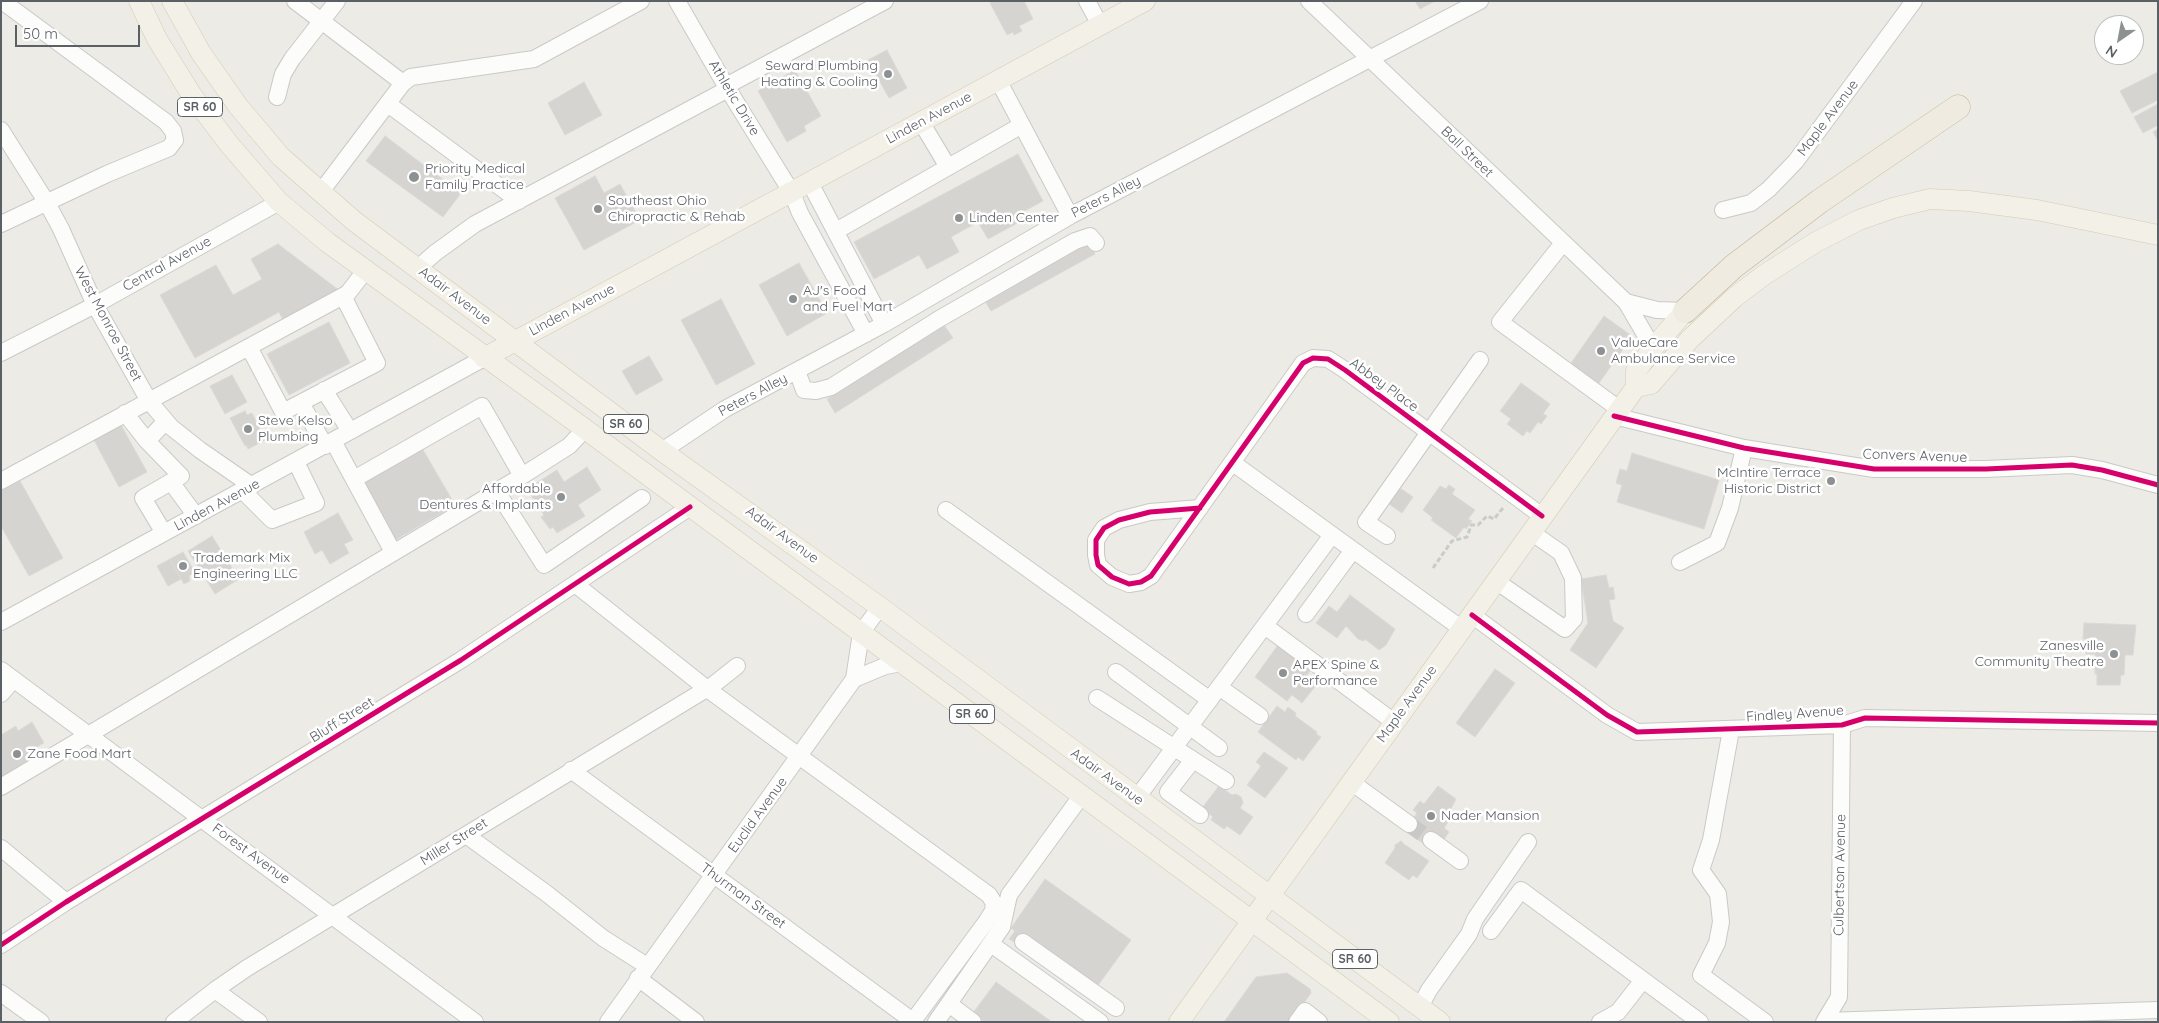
<!DOCTYPE html>
<html>
<head>
<meta charset="utf-8">
<style>
  body { margin:0 }
  #map { position:relative; width:2159px; height:1023px; overflow:hidden; background:#ecebe6; font-family:Quicksand,sans-serif }
  canvas { display:block }
  .frame { position:absolute; inset:0; border:2px solid #5b6065; pointer-events:none }
  .north { position:absolute; left:2094px; top:15px; width:50px; height:50px; box-sizing:border-box; background:#fff; border:1px solid #bdbfc1; border-radius:50%; rotate:213deg; font-size:14px; font-weight:700; line-height:20px; text-align:center; color:#5b6065 }
  .north::after { content:''; display:block; margin:auto; width:18px; height:22px; background:#8e9192; clip-path:polygon(50% 0,100% 100%,50% 72%,0 100%) }
  .scale { position:absolute; left:15px; top:25px; width:125px; height:22px; box-sizing:border-box; border:2px solid #5b6065; border-top:0; padding-left:6px; font-size:15px; line-height:18px; white-space:nowrap; color:#5b6065; -webkit-text-stroke:4px #fff; paint-order:stroke }
</style>
</head>
<body>
<div id="map">
<canvas width="2159" height="1023"></canvas>
<div class="frame"></div>
<div class="north">N</div>
<div class="scale">50 m</div>
</div>
<script>
const ctx = document.querySelector('canvas').getContext('2d');
ctx.lineJoin = 'round';
function paint(path, color) { ctx.fillStyle = color; ctx.fill(path, 'evenodd'); }
const poly = rows => new Path2D(rows.map(r => 'M' + r).join(''));
function stroke(path, color, width, dash) { ctx.strokeStyle = color; ctx.lineWidth = width; ctx.lineCap = dash ? 'butt' : 'round'; ctx.setLineDash(dash || []); ctx.stroke(path); }
function drawText(font, color, halo, rows, align = 'center') {
  ctx.font = font + ' Quicksand,sans-serif'; ctx.lineWidth = 5; ctx.setLineDash([]); ctx.textBaseline = 'middle'; ctx.strokeStyle = halo; ctx.fillStyle = color; for (const [text, x, y, turn = 0] of rows) {
    ctx.save(); ctx.translate(x, y); ctx.rotate((+turn || 0) * Math.PI / 180); ctx.textAlign = isNaN(turn) ? turn : align; if (halo) ctx.strokeText(text, 0, 0); ctx.fillText(text, 0, 0); ctx.restore();
  }
}
const building = poly([
  [993,1,1024,1,1033,19,1019,26,1022,31,1014,35,1013,32,1007,35,990,3,993,1],
  [1415,1,1435,1,1420,9,1415,1],
  [887,50,907,88,889,98,868,60,887,50],
  [795,70,821,116,804,126,806,131,787,142,758,91,795,70],
  [2158,72,2158,100,2132,113,2120,91,2158,72],
  [584,82,602,115,565,135,548,103,584,82],
  [2158,104,2158,125,2143,133,2134,117,2158,104],
  [2158,129,2158,141,2153,132,2158,129],
  [385,136,461,193,443,217,366,161,385,136],
  [1018,154,1043,201,1017,215,1021,221,988,239,978,222,951,237,959,252,927,269,919,255,874,279,854,242,1018,154],
  [595,176,604,193,620,184,640,220,584,250,555,198,595,176],
  [1087,240,1095,254,991,311,983,298,1087,240],
  [278,244,340,291,284,322,279,312,195,358,160,295,216,265,233,295,262,279,251,259,278,244],
  [799,263,827,313,787,336,759,285,799,263],
  [721,299,755,364,716,385,681,320,721,299],
  [1604,316,1632,336,1597,386,1569,366,1604,316],
  [329,322,350,363,289,395,267,354,329,322],
  [944,325,953,338,835,413,827,399,944,325],
  [649,356,663,380,636,395,622,371,649,356],
  [232,375,247,402,225,414,210,386,232,375],
  [1521,383,1550,404,1543,414,1547,416,1541,424,1538,422,1530,433,1527,431,1523,436,1507,424,1511,419,1500,411,1521,383],
  [245,411,247,415,252,413,265,440,248,449,246,445,245,446,230,418,245,411],
  [121,425,147,472,119,487,94,440,121,425],
  [422,448,455,505,395,540,362,483,422,448],
  [1632,453,1719,480,1704,529,1617,502,1622,485,1616,483,1620,469,1627,471,1632,453],
  [587,467,601,490,578,505,585,516,557,533,553,527,550,529,541,517,544,515,527,489,557,470,564,482,587,467],
  [20,481,63,558,29,576,1,526,1,491,20,481],
  [1449,485,1455,489,1452,494,1475,510,1468,519,1472,521,1466,529,1464,527,1456,538,1431,520,1433,518,1423,510,1440,486,1446,489,1449,485],
  [1397,486,1413,497,1402,513,1386,502,1397,486],
  [338,513,353,540,344,544,349,553,330,564,322,550,315,554,304,532,338,513],
  [212,536,239,579,215,594,188,551,212,536],
  [183,552,195,572,189,576,190,581,184,584,170,559,183,552],
  [170,559,181,579,168,586,157,566,170,559],
  [1606,575,1609,588,1613,587,1615,599,1609,600,1613,621,1624,628,1596,668,1570,650,1588,623,1581,579,1606,575],
  [1350,595,1395,629,1386,645,1379,650,1365,639,1364,641,1358,639,1346,626,1337,638,1316,623,1329,606,1337,612,1350,595],
  [2084,623,2136,625,2133,655,2125,655,2124,675,2121,675,2120,685,2097,685,2097,674,2095,674,2095,654,2086,654,2086,639,2083,639,2084,623],
  [1278,645,1311,670,1306,676,1317,684,1302,703,1292,695,1287,701,1255,677,1278,645],
  [1495,669,1515,683,1475,737,1456,723,1495,669],
  [1277,706,1285,712,1288,707,1296,713,1295,716,1317,732,1316,734,1321,737,1303,761,1298,757,1296,760,1258,732,1277,706],
  [32,722,44,743,31,750,36,757,1,778,1,735,16,726,18,731,32,722],
  [1264,752,1288,768,1265,798,1247,785,1261,766,1256,762,1264,752],
  [1219,786,1232,795,1236,794,1241,797,1243,803,1240,808,1253,817,1240,835,1227,826,1224,829,1211,820,1213,817,1202,808,1219,786],
  [1438,786,1456,799,1445,820,1448,822,1444,828,1449,832,1441,844,1427,846,1405,831,1417,813,1413,810,1420,801,1424,804,1438,786],
  [1401,841,1406,846,1407,846,1429,861,1417,878,1413,875,1409,880,1385,863,1395,848,1395,845,1401,841],
  [1045,879,1131,940,1096,988,1009,939,1015,931,1011,928,1045,879],
  [1287,973,1310,989,1311,993,1290,1022,1224,1022,1256,977,1287,973],
  [996,982,1052,1022,985,1022,973,1013,996,982]
]);
const minorTunnel = poly([
  [1409,824,1431,840]
]);
const path = poly([
  [1470,525,1478,525,1487,516,1494,519,1503,508],
  [1433,568,1449,545,1452,541,1467,537,1471,526]
]);
const minor = poly([
  [295,1,403,83],
  [677,1,726,86,792,193,800,213,866,334],
  [1087,1,1100,25],
  [1309,1,1626,302,1653,348],
  [998,80,1070,216],
  [726,86,885,1],
  [277,97,283,74,292,59,337,1],
  [388,104,519,201],
  [921,122,948,167],
  [1,130,47,203,61,229,95,305,149,401,171,427,200,450,252,486],
  [810,183,884,324],
  [320,193,403,83,411,77,534,59,641,1],
  [1723,210,1751,203,1769,189,1796,161,1914,1],
  [1,224,107,174,169,148,175,140,173,131,166,122,2,1],
  [836,231,1022,125],
  [1563,243,1500,322,1619,409],
  [418,268,435,253,475,224,728,89],
  [1626,302,1657,310,1685,311],
  [249,347,283,412,377,363,343,296],
  [1,353,95,305,279,202],
  [797,371,804,390,816,391,831,387,939,319,1075,241,1090,236,1096,243],
  [324,390,350,431],
  [301,403,325,446],
  [125,413,147,441],
  [1614,416,1744,448,1874,469,1986,469,2072,465,2102,470,2158,485],
  [333,441,393,552],
  [662,451,725,409,884,324,1070,216,1480,1],
  [1233,463,1462,629],
  [354,479,482,406,522,476],
  [1,481,343,296,348,293,365,271],
  [171,482,196,516],
  [496,490,544,565,642,498],
  [243,491,272,520,316,503,296,462],
  [1200,508,1150,512,1119,520,1104,528,1096,540,1096,555,1098,565,1112,577,1129,584,1141,582,1151,576,1303,363,1313,358,1328,359,1345,370,1542,516],
  [946,510,1210,700],
  [164,533,143,498,181,476,147,441,166,421],
  [1387,536,1366,522,1480,360],
  [1680,562,1717,543,1730,508,1744,448],
  [1496,581,1565,629,1574,619,1573,578,1561,553,1531,532],
  [575,584,706,688,989,895,994,903,993,911,986,922,913,1021],
  [1306,614,1353,550],
  [1472,615,1607,715,1637,732,1842,725,1865,718,2158,723],
  [1,622,484,358],
  [1265,626,1394,722],
  [1,670,475,1022],
  [1116,672,1219,748],
  [854,679,885,666,902,663],
  [1219,687,1260,716],
  [1,694,13,680],
  [1097,698,1226,781],
  [1731,730,1711,840,1701,870,1718,894,1721,922,1717,943,1701,975,1765,1022],
  [1193,760,1168,792,1200,815],
  [571,770,914,1022],
  [1351,782,1409,824],
  [1,787,522,476,569,446,585,429],
  [1136,799,1332,535],
  [466,835,546,893,603,938,647,966],
  [1431,840,1460,861],
  [1,848,66,902],
  [1491,931,1521,890,1700,1022],
  [1023,942,1116,1008],
  [991,944,1100,1022],
  [1,945,66,902,461,660,690,507],
  [638,978,696,1022],
  [215,990,259,1022],
  [1,993,41,1022],
  [949,1004,973,1022],
  [1420,1007,1429,990,1469,934,1475,919,1528,842],
  [1825,1021,2158,1010],
  [174,1022,215,990,247,968,713,685,737,666],
  [608,1022,854,679,861,633,880,607],
  [936,1022,1002,927,1009,895,1082,795],
  [1297,1022,1305,1011,1319,1022],
  [1600,1022,1618,1012,1643,980],
  [1824,1022,1839,997,1842,725]
]);
const major = poly([
  [139,1,157,39,191,94,229,144,279,202,327,242,585,429,1389,1022],
  [172,1,201,53,238,106,281,157,354,221,662,451,880,607,1440,1022],
  [484,358,1145,1],
  [1636,387,1651,384,1690,339,1735,297,1764,275,1816,242,1859,220,1893,208,1930,199,1969,201,2037,210,2158,235],
  [1636,387,1636,371,1653,348,1685,311],
  [1179,1022,1636,387]
]);
const highway = poly([
  [1685,311,1734,266,1820,201,1958,107]
]);
const cycleway = poly([
  [1614,416,1744,448,1874,469,1986,469,2072,465,2102,470,2158,485],
  [1200,508,1150,512,1119,520,1104,528,1096,540,1096,555,1098,565,1112,577,1129,584,1141,582,1151,576,1303,363,1313,358,1328,359,1345,370,1542,516],
  [1472,615,1607,715,1637,732,1842,725,1865,718,2158,723],
  [1,945,66,902,461,660,690,507]
]);
const markers = [
  [888,74,5,"#8e9192"],
  [414,177,6,"#8e9192"],
  [598,209,5,"#8e9192"],
  [959,218,5,"#8e9192"],
  [793,299,5,"#8e9192"],
  [1601,351,5,"#8e9192"],
  [248,429,5,"#8e9192"],
  [1831,481,5,"#8e9192"],
  [561,497,5,"#8e9192"],
  [183,566,5,"#8e9192"],
  [2114,654,5,"#8e9192"],
  [1283,673,5,"#8e9192"],
  [17,754,5,"#8e9192"],
  [1431,816,5,"#8e9192"]
];
const shields = [
  [200,107,45],
  [626,424,45],
  [972,714,45],
  [1355,959,45]
];
const shieldNames = [
  ["SR 60",200,107],
  ["SR 60",626,424],
  ["SR 60",972,714],
  ["SR 60",1355,959]
];
const poiNames = [
  ["Seward Plumbing",878,66,"right"],
  ["Heating & Cooling",878,82,"right"],
  ["Priority Medical",425,169],
  ["Family Practice",425,185],
  ["Southeast Ohio",608,201],
  ["Chiropractic & Rehab",608,217],
  ["Linden Center",969,218],
  ["AJ's Food",803,291],
  ["and Fuel Mart",803,307],
  ["ValueCare",1611,343],
  ["Ambulance Service",1611,359],
  ["Steve Kelso",258,421],
  ["Plumbing",258,437],
  ["McIntire Terrace",1821,473,"right"],
  ["Historic District",1821,489,"right"],
  ["Affordable",551,489,"right"],
  ["Dentures & Implants",551,505,"right"],
  ["Trademark Mix",193,558],
  ["Engineering LLC",193,574],
  ["Zanesville",2104,646,"right"],
  ["Community Theatre",2104,662,"right"],
  ["APEX Spine &",1293,665],
  ["Performance",1293,681],
  ["Zane Food Mart",27,754],
  ["Nader Mansion",1441,816]
];
const streetNames = [
  ["Athletic Drive",734,98,59],
  ["Linden Avenue",929,118,-28],
  ["Maple Avenue",1828,118,-53],
  ["Ball Street",1467,152,44],
  ["Peters Alley",1106,197,-27],
  ["Central Avenue",167,264,-29],
  ["Adair Avenue",455,296,37],
  ["Linden Avenue",572,310,-28],
  ["West Monroe Street",108,324,62],
  ["Abbey Place",1384,385,36],
  ["Peters Alley",753,395,-28],
  ["Convers Avenue",1915,456,2],
  ["Linden Avenue",217,505,-28],
  ["Adair Avenue",782,535,36],
  ["Maple Avenue",1407,704,-54],
  ["Findley Avenue",1795,714,-4],
  ["Bluff Street",342,720,-32],
  ["Adair Avenue",1107,777,36],
  ["Euclid Avenue",758,815,-54],
  ["Miller Street",454,842,-32],
  ["Forest Avenue",251,854,36],
  ["Culbertson Avenue",1840,875,-89],
  ["Thurman Street",743,896,36]
];
paint(building, '#d6d4d1');
stroke(building, '#dcd9d5', 1);
stroke(minorTunnel, '#c8c8c6', 16, [16, 8]);
stroke(minor, '#c9c9c8', 18);
stroke(major, '#d5cbb3', 21);
stroke(highway, '#c4b393', 25);
stroke(path, '#c8cdc9', 3, [5, 2.5]);
stroke(minor, '#fcfcfb', 16);
stroke(major, '#f3f0e7', 20);
stroke(highway, '#efebe0', 24);
stroke(cycleway, '#d6006c', 5);
for (const [x, y, r, color] of markers) { const dot = new Path2D(); dot.arc(x, y, r, 0, 2 * Math.PI); ctx.fillStyle = color; ctx.fill(dot); stroke(dot, '#fff', 2); }
for (const [x, y, w] of shields) { const box = new Path2D(); box.roundRect(x - w / 2, y - 9.5, w, 19, 4); ctx.fillStyle = '#fff'; ctx.fill(box); stroke(box, '#5b6065', 1); }
drawText('bold 12px', '#5b6065', null, shieldNames);
drawText('14px', '#5b6065', '#fff', poiNames, 'left');
drawText('14px', '#5b6065', '#fff', streetNames);
</script>
</body>
</html>
